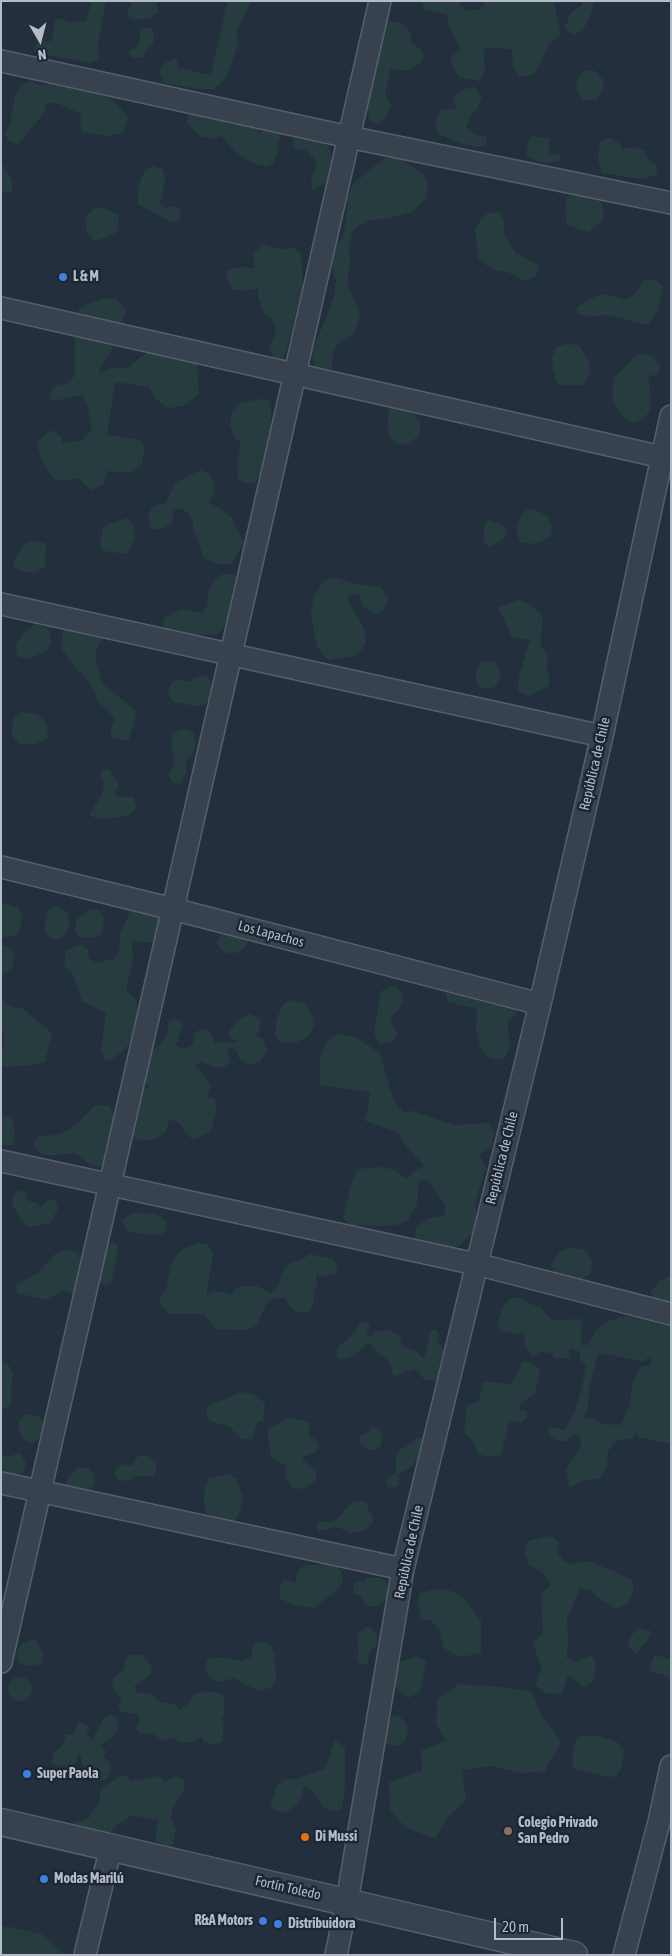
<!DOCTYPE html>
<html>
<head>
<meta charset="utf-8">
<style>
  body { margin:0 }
  #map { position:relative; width:672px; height:1956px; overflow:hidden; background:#242f3e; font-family:"Asap Condensed",sans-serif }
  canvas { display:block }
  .frame { position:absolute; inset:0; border:2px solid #b4bcc9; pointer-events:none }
  .north { position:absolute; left:15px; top:15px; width:50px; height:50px; -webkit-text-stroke:4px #1d2633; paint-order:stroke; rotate:172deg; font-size:14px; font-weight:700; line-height:20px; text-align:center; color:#b4bcc9 }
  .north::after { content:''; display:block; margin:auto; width:18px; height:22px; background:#b4bcc9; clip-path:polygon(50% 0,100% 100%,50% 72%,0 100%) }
  .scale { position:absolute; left:494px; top:1918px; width:69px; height:22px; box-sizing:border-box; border:2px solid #b4bcc9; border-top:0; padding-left:6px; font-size:15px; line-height:18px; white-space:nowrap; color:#b4bcc9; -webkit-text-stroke:4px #1d2633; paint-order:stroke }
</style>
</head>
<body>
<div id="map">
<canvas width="672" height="1956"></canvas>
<div class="frame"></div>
<div class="north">N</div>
<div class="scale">20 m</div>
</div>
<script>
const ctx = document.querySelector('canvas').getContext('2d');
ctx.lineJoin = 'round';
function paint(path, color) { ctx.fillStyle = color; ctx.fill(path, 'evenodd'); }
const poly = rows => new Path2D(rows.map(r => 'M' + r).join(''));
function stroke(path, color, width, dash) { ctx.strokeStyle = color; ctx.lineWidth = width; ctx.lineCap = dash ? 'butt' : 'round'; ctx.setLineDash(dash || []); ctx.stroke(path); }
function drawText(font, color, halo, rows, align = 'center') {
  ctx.font = font + ' "Asap Condensed",sans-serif'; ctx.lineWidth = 5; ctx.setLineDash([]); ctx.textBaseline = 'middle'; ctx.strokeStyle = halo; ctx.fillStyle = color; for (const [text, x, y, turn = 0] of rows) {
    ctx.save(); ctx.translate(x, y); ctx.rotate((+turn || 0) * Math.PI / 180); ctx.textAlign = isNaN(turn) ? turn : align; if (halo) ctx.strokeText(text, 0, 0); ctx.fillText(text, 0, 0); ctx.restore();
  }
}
const green = poly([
  [92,1,106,1,98,44,99,59,89,63,35,53,34,47,39,42,52,41,55,19,61,19,71,22,86,21],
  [133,1,156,1,158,13,150,18,133,20,129,18,127,12],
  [252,1,237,31,238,44,227,76,214,89,197,89,165,83,159,72,165,62,176,59,179,68,211,75,227,2],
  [422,1,458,1,466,11,480,9,486,1,554,1,561,35,549,44,534,75,520,77,513,68,512,49,485,48,483,53,485,70,479,81,459,77,451,63,452,55,461,50,448,24,447,15,423,10],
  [583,1,593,1,593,10,583,30,573,35,565,28,570,14,582,5],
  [386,20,403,24,411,33,411,42,423,51,423,61,409,70,396,70,391,68,385,94,391,105,387,115,378,125,369,120,366,96],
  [145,28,151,28,154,32,153,44,148,47,143,57,133,58,130,56,129,51,139,45,140,30],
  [592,70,596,72,604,81,602,92,596,100,583,100,577,91,576,83,584,71],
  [31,81,42,86,55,81,91,87,108,96,128,116,123,133,109,136,83,132,80,125,81,114,57,103,45,103,45,111,28,133,18,144,9,141,5,134,10,124,15,96,21,86],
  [475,87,482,98,477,109,471,115,466,127,476,135,486,136,487,138,486,144,479,147,465,145,439,134,435,122,440,110,456,109,453,96,465,89],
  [191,104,258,126,258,135,266,128,283,131,278,142,279,146,274,163,265,166,252,163,235,151,221,136,212,139,199,136,187,123],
  [296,135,320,139,328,146,332,157,331,167,326,184,312,189,311,181,317,162,306,150,294,149,293,140],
  [534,136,549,139,549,154,560,155,560,161,549,163,539,162,526,156,529,139],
  [610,138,619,142,622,149,633,148,645,150,647,158,656,165,657,175,641,179,602,173,598,159,600,141],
  [394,155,424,174,428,187,426,199,412,212,390,218,369,221,354,229,349,245,350,263,347,283,360,315,354,333,336,345,332,357,332,368,329,372,323,374,314,368,312,352,334,297,336,280,333,273,331,254,342,238,345,228,348,198,353,184,387,156],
  [1,162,12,180,12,191,1,192],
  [152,166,163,169,165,180,160,203,166,208,175,206,179,208,181,220,172,223,138,204,138,188,141,179,145,170],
  [574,191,599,197,603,206,603,220,588,232,567,225,565,211,567,198],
  [95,208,104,208,119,215,117,232,108,237,94,241,87,233,85,217],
  [500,212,504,221,504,234,515,253,537,264,539,271,534,278,524,281,510,273,491,269,478,258,475,229,481,219,488,213],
  [263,244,280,249,294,248,301,253,303,288,284,358,274,359,269,349,276,332,272,319,264,314,258,296,258,288,245,291,232,289,226,277,228,270,240,267,255,268,253,254],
  [653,279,663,286,658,311,647,325,606,315,593,317,577,313,577,307,596,296,606,294,624,300,635,294,643,281],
  [101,299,116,299,126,310,122,322,114,336,112,351,100,368,99,375,108,369,119,367,128,368,147,352,197,362,199,394,183,406,168,408,156,399,149,387,115,382,107,435,140,440,145,447,142,464,131,473,107,471,103,485,91,490,79,478,65,481,53,478,41,458,37,443,51,430,61,437,63,444,82,440,92,429,87,404,82,395,52,401,49,394,54,386,69,383,75,375,75,334,78,311,85,305],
  [566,344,579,345,589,362,590,373,583,385,558,385,553,371,552,358,556,347],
  [640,353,652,356,661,366,656,375,648,376,651,399,650,411,643,419,634,423,626,420,614,404,612,391,614,378,631,360],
  [261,399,268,400,270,402,272,426,268,434,268,448,263,469,255,483,245,484,238,479,237,462,241,442,234,437,230,426,232,411,241,403],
  [398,404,410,409,421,423,419,435,410,443,397,444,390,437,387,425,389,409],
  [201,470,210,474,215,484,213,496,209,503,218,507,232,518,244,543,232,563,219,565,204,558,194,531,193,522,190,515,181,508,173,510,172,523,163,529,151,529,148,515,153,506,166,503,175,483],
  [533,509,546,515,549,518,552,528,550,537,534,544,520,542,516,529,519,519,526,510],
  [127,518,133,526,135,535,131,547,126,554,104,551,100,545,103,528,109,524],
  [489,520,502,525,507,531,504,539,489,547,484,543,483,536,485,522],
  [32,541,46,543,45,567,35,572,24,572,14,567,14,560,24,544],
  [230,574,238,576,242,586,230,618,218,634,190,635,179,630,167,629,164,626,163,619,171,613,184,609,201,613,207,606,208,592,214,581,220,575],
  [333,577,357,584,380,587,389,598,384,610,375,614,363,606,360,596,348,593,349,601,364,629,366,640,363,649,354,656,328,660,317,647,311,614,314,596,323,582],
  [519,600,528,603,543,616,540,645,547,654,548,664,546,671,549,674,549,686,529,696,518,691,519,676,530,640,512,637,498,607],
  [77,615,101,619,102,639,96,650,96,662,102,683,136,711,134,723,128,741,111,737,111,727,115,718,98,702,93,688,61,649,63,632],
  [36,624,49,629,51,643,47,650,29,659,17,656,16,644,24,632],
  [489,661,496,662,501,675,495,687,484,689,478,685,476,680,477,669,481,662],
  [204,676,210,679,213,693,204,705,196,706,173,702,168,693,170,685,174,681,181,680,191,682,194,677],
  [21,712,37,714,42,718,47,723,48,738,35,744,21,745,12,736,12,724,15,717],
  [180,730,189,730,194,734,196,745,191,756,186,760,187,772,181,783,173,783,168,774,174,766,175,759,171,744,173,734],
  [109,769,119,786,114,793,117,797,133,797,137,807,128,816,99,819,89,815,102,794,104,784,101,776,102,770],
  [135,901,162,908,160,941,151,943,132,940,133,960,126,990,135,999,139,1015,137,1031,126,1048,111,1060,105,1059,101,1051,106,1013,82,1001,73,975,64,965,66,950,81,945,88,949,89,958,96,963,113,959,119,951,120,934],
  [6,904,17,907,21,912,22,919,19,931,14,936,1,938,1,905],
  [58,906,67,912,70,924,65,936,56,939,49,937,45,932,45,923,48,910],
  [94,909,99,910,104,917,103,928,100,936,90,938,79,937,75,929,77,919,89,910],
  [225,931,246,931,248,940,245,948,236,953,227,953,221,949,216,941],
  [1,945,7,946,15,954,12,968,2,975,1,984],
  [447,984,519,1004,516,1015,507,1022,510,1045,505,1058,497,1060,487,1057,480,1047,476,1028,477,1009,448,1002,446,993],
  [396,986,402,993,403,1000,399,1009,392,1016,391,1020,397,1034,393,1042,379,1044,374,1032,381,992,387,987],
  [1,995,2,1000,12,1007,22,1008,52,1033,45,1062,34,1065,1,1067,1,1051,3,1050,4,1037,1,1021],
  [289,1000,305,1003,313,1018,314,1025,308,1037,295,1043,280,1042,275,1034,276,1022,282,1006],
  [249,1014,260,1018,259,1030,256,1035,264,1040,267,1051,261,1061,252,1065,244,1062,238,1057,236,1050,229,1047,227,1053,231,1060,226,1066,218,1068,201,1062,195,1066,200,1070,211,1086,206,1097,214,1098,217,1107,211,1131,194,1140,185,1133,181,1125,175,1121,169,1120,166,1132,155,1139,139,1141,130,1133,135,1095,149,1087,142,1078,148,1055,153,1049,162,1043,168,1030,169,1020,176,1019,183,1024,176,1045,183,1049,193,1045,194,1033,202,1029,210,1032,215,1043,239,1042,231,1038,229,1032,238,1020],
  [337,1034,353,1036,380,1053,390,1089,395,1103,403,1112,412,1111,454,1125,489,1123,494,1132,492,1147,479,1155,486,1169,475,1202,477,1218,472,1234,461,1244,453,1248,441,1249,420,1245,415,1237,416,1227,427,1219,445,1215,445,1204,427,1180,419,1181,417,1205,408,1220,396,1225,379,1226,349,1225,343,1217,352,1182,358,1169,382,1167,395,1170,407,1179,414,1171,424,1166,402,1141,399,1133,363,1120,368,1110,370,1092,320,1085,320,1059,325,1043],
  [96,1105,109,1106,113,1113,115,1127,111,1151,101,1167,91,1165,75,1153,59,1155,42,1155,33,1146,38,1137,61,1134,77,1124],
  [1,1115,11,1116,15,1132,13,1145,1,1145],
  [19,1190,26,1192,27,1200,39,1204,40,1207,48,1200,55,1199,58,1209,50,1223,29,1227,22,1222,12,1204,14,1194],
  [137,1212,145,1214,154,1213,167,1221,165,1232,158,1235,148,1235,128,1231,121,1221,130,1214],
  [113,1242,118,1245,117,1257,111,1283,105,1285,99,1281,97,1274,105,1259,105,1248,109,1243],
  [197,1243,208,1244,213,1255,206,1296,213,1292,223,1292,231,1295,235,1289,244,1286,257,1286,270,1293,279,1285,282,1273,286,1267,292,1262,302,1260,309,1254,333,1259,338,1268,335,1274,320,1276,316,1272,317,1285,313,1292,314,1302,310,1311,303,1313,295,1311,288,1304,285,1297,271,1300,266,1304,257,1325,247,1330,216,1329,204,1314,171,1314,162,1308,160,1303,160,1297,166,1288,172,1262,181,1250],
  [570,1247,586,1250,592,1262,591,1273,574,1284,556,1277,551,1265,559,1253],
  [67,1249,78,1253,82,1263,80,1291,73,1294,62,1291,46,1300,17,1293,16,1285,38,1273,56,1253],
  [671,1276,671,1307,655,1301,651,1292,660,1280],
  [520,1297,533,1305,540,1306,549,1318,556,1320,581,1319,583,1321,581,1330,581,1343,588,1346,596,1330,604,1323,620,1317,671,1314,671,1444,637,1437,637,1430,633,1438,617,1441,608,1451,607,1465,602,1476,598,1479,585,1480,569,1488,566,1469,581,1446,579,1433,574,1434,566,1441,558,1441,551,1437,547,1427,565,1430,574,1414,581,1390,586,1365,580,1359,580,1352,569,1348,570,1358,555,1359,551,1353,541,1352,532,1357,526,1348,524,1334,521,1332,518,1334,503,1332,497,1327,503,1306,511,1298],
  [606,1354,644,1362,647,1358,651,1358,650,1366,641,1366,638,1371,633,1382,629,1407,621,1425,603,1424,595,1418,584,1418,588,1409,589,1388,598,1355],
  [362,1322,367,1323,370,1326,366,1332,368,1336,373,1336,374,1332,388,1330,399,1335,401,1339,401,1346,416,1351,424,1359,431,1330,437,1330,439,1337,437,1342,442,1346,445,1363,443,1376,434,1380,425,1380,415,1369,395,1376,391,1373,392,1368,388,1360,380,1355,369,1343,365,1343,365,1347,350,1357,341,1360,337,1357,337,1347,346,1341],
  [1,1360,10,1367,13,1375,11,1386,11,1406,4,1409,1,1409],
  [527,1361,534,1364,540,1371,535,1393,520,1404,519,1408,520,1411,527,1411,527,1417,522,1423,509,1421,501,1455,489,1457,478,1454,472,1440,464,1432,467,1405,479,1401,483,1382,496,1382,510,1385,516,1376,522,1362],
  [241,1392,254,1395,265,1403,263,1420,257,1423,252,1439,242,1439,228,1426,210,1421,207,1415,206,1410,210,1405],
  [27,1414,39,1416,44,1422,40,1438,33,1443,24,1440,19,1430,19,1420],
  [290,1418,309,1422,309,1435,317,1441,319,1448,314,1453,303,1457,303,1460,316,1471,316,1480,307,1487,300,1489,292,1488,287,1480,285,1470,286,1463,280,1464,271,1457,267,1431,271,1427],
  [372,1426,380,1430,383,1436,380,1447,374,1450,370,1450,361,1445,359,1438,361,1435,369,1432],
  [418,1437,422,1439,427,1446,424,1456,416,1460,413,1466,399,1474,399,1485,394,1488,388,1487,386,1480,396,1472,396,1460,399,1450,412,1443],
  [1,1453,7,1457,20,1453,26,1463,23,1472,13,1476,1,1470],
  [142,1455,150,1457,156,1462,156,1472,153,1476,149,1477,136,1475,132,1479,126,1481,119,1480,115,1476,116,1468,124,1464,132,1466,138,1456],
  [78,1467,88,1468,94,1474,94,1484,89,1492,69,1493,66,1486,68,1477],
  [228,1474,237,1479,243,1498,240,1511,235,1520,225,1524,218,1521,206,1513,203,1497,208,1479],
  [355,1501,366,1502,368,1505,368,1512,372,1514,373,1522,368,1528,359,1532,352,1533,337,1527,318,1531,317,1524,320,1522,334,1521,340,1516,344,1510],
  [546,1536,554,1538,559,1543,557,1553,565,1562,575,1564,589,1561,631,1579,634,1588,628,1604,616,1609,599,1598,592,1591,580,1588,567,1618,568,1646,566,1657,575,1662,592,1655,596,1668,593,1681,584,1688,568,1675,562,1694,546,1693,535,1685,542,1668,532,1642,543,1635,541,1594,551,1584,541,1571,529,1565,525,1553,528,1541],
  [323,1563,337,1564,342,1574,343,1582,336,1591,314,1608,294,1605,280,1599,280,1587,284,1579,296,1583,296,1576,299,1569,305,1565,318,1565],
  [377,1577,386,1581,388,1588,386,1599,379,1606,372,1607,366,1605,361,1597,354,1593,353,1584,360,1580,364,1581,367,1578],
  [437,1589,451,1591,462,1596,471,1607,481,1621,481,1653,460,1657,444,1649,440,1631,430,1620,421,1620,418,1603,420,1593],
  [369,1626,376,1634,377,1641,376,1647,370,1651,367,1664,363,1665,358,1663,356,1658,359,1653,357,1638,359,1632],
  [640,1628,651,1631,649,1638,641,1647,637,1656,628,1646,631,1635],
  [31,1640,36,1641,44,1653,41,1664,30,1666,19,1663,17,1657,18,1649,23,1643],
  [261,1642,271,1645,274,1653,276,1680,270,1688,258,1691,235,1678,217,1682,210,1678,205,1671,207,1659,217,1657,242,1661,251,1657,252,1649,255,1644],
  [130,1655,142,1655,152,1666,151,1674,134,1687,137,1693,151,1693,160,1702,174,1704,180,1710,188,1705,194,1693,215,1692,224,1696,224,1715,221,1719,224,1723,222,1742,213,1745,204,1742,201,1737,191,1742,181,1742,173,1738,161,1740,151,1733,144,1734,138,1732,136,1726,140,1721,138,1714,121,1712,118,1706,122,1699,116,1692,111,1683,116,1675,125,1669,124,1660],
  [655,1655,670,1659,670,1679,662,1674,648,1671],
  [417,1656,426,1661,420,1692,408,1698,396,1688,395,1675,396,1663],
  '8 1689a12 12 0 1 1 24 0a12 12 0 1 1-24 0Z',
  [459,1684,501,1687,532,1692,542,1717,561,1741,545,1771,523,1773,491,1766,462,1770,466,1800,448,1817,435,1838,406,1828,390,1810,389,1782,422,1771,421,1751,446,1741,436,1723,438,1699],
  [110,1715,117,1718,119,1726,112,1738,100,1745,106,1751,103,1758,108,1760,110,1763,111,1771,107,1779,99,1781,93,1780,85,1775,80,1754,77,1755,77,1760,73,1766,68,1767,52,1764,53,1754,64,1743,66,1734,73,1735,79,1722,89,1725,89,1729,86,1733,92,1740,104,1718],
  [399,1716,406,1723,408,1729,407,1737,403,1743,396,1746,385,1744,380,1739,383,1724,392,1717],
  [582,1735,602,1737,616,1741,624,1750,622,1767,616,1777,605,1776,573,1768,572,1759,576,1739],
  [335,1740,345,1747,345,1787,342,1809,333,1811,323,1807,310,1789,303,1786,302,1795,297,1805,287,1812,275,1810,270,1806,277,1786,284,1780,295,1779,325,1769],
  [120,1776,126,1776,131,1781,157,1776,163,1779,165,1784,170,1778,177,1776,185,1781,184,1790,172,1809,171,1819,176,1829,173,1845,166,1846,155,1841,158,1820,130,1815,125,1821,117,1825,112,1832,99,1832,65,1826,89,1818,92,1811,99,1804,101,1789],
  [1,1925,41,1934,66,1955,1,1955]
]);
const minor = poly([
  [1,61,349,137,671,203],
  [1,308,662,457],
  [1,604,602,736],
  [1,867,173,909,540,1004],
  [1,1161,476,1264,671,1314],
  [1,1483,403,1569],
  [1,1662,380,1],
  [85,1955,111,1847],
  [336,1955,347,1902,403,1569,540,1004,602,736,671,416],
  [624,1955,659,1822,671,1766]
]);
const tertiary = poly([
  [1,1822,574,1955]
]);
const markers = [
  [63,277,5,"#3f7fe0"],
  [27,1774,5,"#3f7fe0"],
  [508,1831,5,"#8d6e63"],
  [305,1837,5,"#e8710a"],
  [44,1879,5,"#3f7fe0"],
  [263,1921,5,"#3f7fe0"],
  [278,1924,5,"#3f7fe0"]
];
const poiNames = [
  ["L & M",73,277],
  ["Super Paola",37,1774],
  ["Colegio Privado",518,1823],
  ["San Pedro",518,1839],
  ["Di Mussi",315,1837],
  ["Modas Marilú",54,1879],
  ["R&A Motors",253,1921,"right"],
  ["Distribuidora",288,1924]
];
const streetNames = [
  ["República de Chile",595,764,-77],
  ["Los Lapachos",271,934,15],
  ["República de Chile",502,1158,-76],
  ["República de Chile",409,1552,-78],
  ["Fortín Toledo",288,1888,13]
];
paint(green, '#263c3f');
stroke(minor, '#565f6c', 24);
stroke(tertiary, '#565f6c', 29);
stroke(minor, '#38414e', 21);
stroke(tertiary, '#38414e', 26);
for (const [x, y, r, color] of markers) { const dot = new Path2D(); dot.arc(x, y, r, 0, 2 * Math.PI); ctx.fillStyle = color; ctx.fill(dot); stroke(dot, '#1d2633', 2); }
drawText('bold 14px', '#b4bcc9', '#1d2633', poiNames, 'left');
drawText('14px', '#b4bcc9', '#1d2633', streetNames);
</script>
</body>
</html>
